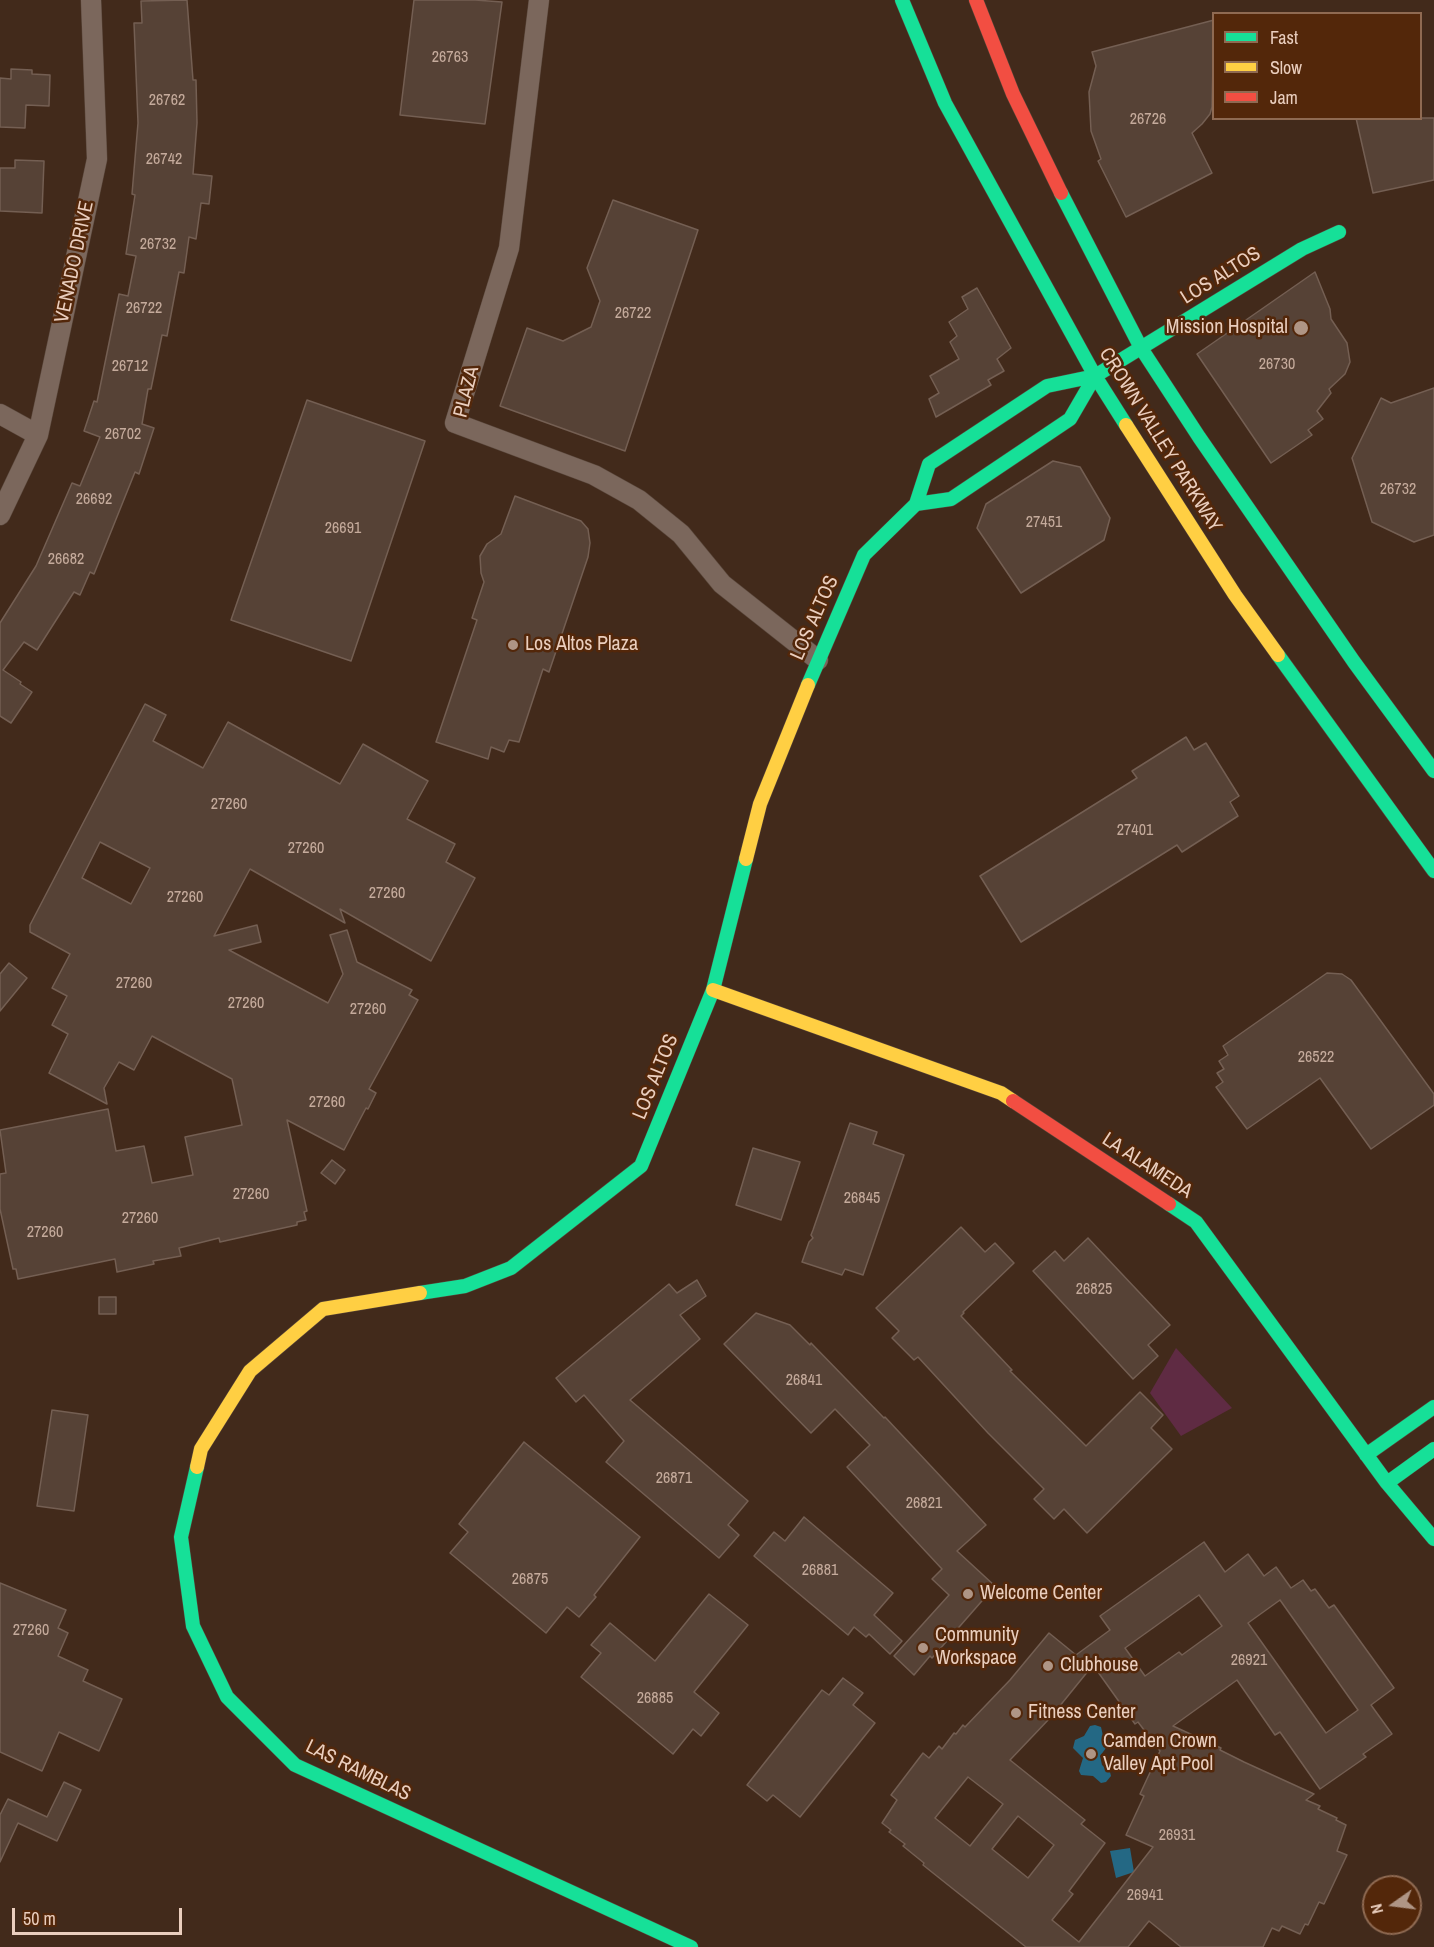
<!DOCTYPE html>
<html>
<head>
<meta charset="utf-8">
<style>
  body { margin:0 }
  #map { position:relative; width:1434px; height:1947px; overflow:hidden; background:#422a1b; font-family:"Archivo Narrow",sans-serif }
  canvas { display:block }
  .legend { position:absolute; left:1212px; top:12px; width:210px; height:108px; box-sizing:border-box; background:#53270a; border:2px solid #8f6a52; margin:0; padding:8px 10px; list-style:none; font-size:18px; color:#eacebe }
  .legend li { display:flex; align-items:center; gap:12px; height:30px }
  .legend b { width:30px; border:2px solid #8f6a52 }
  .north { position:absolute; left:1362px; top:1875px; width:60px; height:60px; box-sizing:border-box; background:#53270a; border:2px solid #8f6a52; border-radius:50%; rotate:256deg; font-size:16px; font-weight:700; line-height:24px; text-align:center; color:#eacebe }
  .north::after { content:''; display:block; margin:auto; width:21px; height:27px; background:#af9585; clip-path:polygon(50% 0,100% 100%,50% 72%,0 100%) }
  .scale { position:absolute; left:12px; top:1908px; width:170px; height:27px; box-sizing:border-box; border:3px solid #eacebe; border-top:0; padding-left:8px; font-size:18px; line-height:21px; white-space:nowrap; color:#eacebe; -webkit-text-stroke:4px #53270a; paint-order:stroke }
</style>
</head>
<body>
<div id="map">
<canvas width="1434" height="1947"></canvas>
<ul class="legend">
<li><b style="height:8px;background:#16e098"></b>Fast</li>
<li><b style="height:8px;background:#ffcf43"></b>Slow</li>
<li><b style="height:8px;background:#f24e42"></b>Jam</li>
</ul>
<div class="north">N</div>
<div class="scale">50 m</div>
</div>
<script>
const ctx = document.querySelector('canvas').getContext('2d');
ctx.lineJoin = 'round';
function paint(path, color) { ctx.fillStyle = color; ctx.fill(path, 'evenodd'); }
const poly = rows => new Path2D(rows.map(r => 'M' + r).join(''));
function stroke(path, color, width, dash) { ctx.strokeStyle = color; ctx.lineWidth = width; ctx.lineCap = dash ? 'butt' : 'round'; ctx.setLineDash(dash || []); ctx.stroke(path); }
function drawText(font, color, halo, rows, align = 'center') {
  ctx.font = font + ' "Archivo Narrow",sans-serif'; ctx.lineWidth = 5; ctx.setLineDash([]); ctx.textBaseline = 'middle'; ctx.strokeStyle = halo; ctx.fillStyle = color; for (const [text, x, y, turn = 0] of rows) {
    ctx.save(); ctx.translate(x, y); ctx.rotate((+turn || 0) * Math.PI / 180); ctx.textAlign = isNaN(turn) ? turn : align; if (halo) ctx.strokeText(text, 0, 0); ctx.fillText(text, 0, 0); ctx.restore();
  }
}
const green = poly([
  [1176,1348,1232,1408,1181,1436,1150,1393]
]);
const water = poly([
  [1095,1725,1101,1727,1103,1736,1108,1740,1109,1744,1100,1756,1102,1765,1110,1772,1111,1776,1106,1782,1101,1783,1093,1776,1081,1775,1079,1771,1083,1758,1073,1748,1075,1740,1084,1736,1090,1726],
  [1130,1848,1134,1872,1116,1878,1110,1851]
]);
const building = poly([
  [187,0,193,80,196,80,197,123,193,174,212,176,209,204,201,203,196,239,189,237,184,273,179,272,167,336,162,335,151,389,148,389,142,424,154,428,139,474,135,472,94,574,90,572,80,595,74,592,37,650,24,642,3,670,21,682,20,684,32,692,11,723,0,716,0,623,36,566,72,483,80,486,100,437,84,431,94,401,97,402,119,294,128,296,136,256,126,254,135,195,132,194,138,123,134,23,142,23,141,1,187,0],
  [414,0,475,0,502,2,485,124,400,115,414,0],
  [1214,20,1212,107,1210,114,1202,124,1192,133,1212,173,1126,217,1098,161,1101,159,1091,131,1089,92,1096,66,1092,52,1214,20],
  [11,69,32,70,32,74,50,75,49,106,26,105,25,128,0,127,0,78,11,79,11,69],
  [1356,118,1434,118,1434,180,1373,193,1356,118],
  [15,160,44,161,42,213,0,211,0,168,15,168,15,160],
  [613,200,698,230,625,451,500,406,527,328,563,341,591,327,600,301,587,268,613,200],
  [1315,272,1330,309,1331,319,1347,343,1350,362,1345,374,1329,389,1331,393,1317,411,1323,419,1308,430,1312,435,1271,463,1197,354,1315,272],
  [977,288,1011,348,997,359,1004,371,988,380,991,385,936,417,929,399,939,393,930,376,959,359,950,342,957,336,949,322,968,309,962,297,977,288],
  [1434,388,1434,535,1414,542,1372,522,1352,458,1381,398,1391,403,1434,388],
  [307,400,425,441,351,661,231,620,307,400],
  [1053,461,1080,467,1110,518,1104,540,1021,593,977,528,986,504,1053,461],
  [515,496,581,521,588,529,590,543,588,557,549,672,543,669,519,742,509,740,504,752,491,747,488,759,436,742,477,620,472,618,484,582,481,573,480,556,487,544,501,534,515,496],
  [145,704,166,715,153,741,203,768,228,722,340,784,363,744,428,781,407,819,455,844,446,862,475,878,431,961,340,909,345,923,250,869,214,936,257,925,261,942,229,950,328,1003,343,974,330,935,347,930,357,962,412,990,409,995,418,1000,369,1089,376,1093,368,1109,366,1108,344,1150,287,1120,307,1211,304,1212,306,1220,297,1222,297,1225,265,1232,220,1242,219,1238,179,1248,181,1256,153,1261,154,1264,117,1272,115,1259,18,1279,16,1269,13,1269,0,1209,0,1174,6,1173,0,1130,108,1109,116,1151,144,1146,152,1183,193,1175,185,1137,242,1125,232,1079,152,1036,134,1070,119,1062,104,1088,107,1104,49,1073,68,1034,52,1025,67,996,52,988,70,954,30,932,30,925,145,704],
  [100,842,150,868,131,904,82,878,100,842],
  [1186,737,1194,750,1206,743,1239,796,1230,802,1238,816,1182,852,1177,845,1021,942,980,876,1137,778,1132,771,1186,737],
  [9,963,27,978,0,1011,0,974,9,963],
  [1327,973,1342,974,1351,980,1434,1094,1434,1105,1371,1149,1320,1078,1247,1129,1216,1087,1223,1082,1217,1073,1224,1069,1219,1061,1228,1055,1223,1046,1327,973],
  [850,1123,877,1132,873,1144,904,1155,863,1275,845,1269,842,1275,802,1262,809,1242,813,1238,811,1235,813,1230,850,1123],
  [753,1148,800,1162,781,1220,736,1205,753,1148],
  [332,1160,345,1170,335,1184,321,1173,332,1160],
  [961,1227,985,1252,995,1243,1014,1263,963,1312,964,1313,961,1316,1012,1370,1010,1371,1086,1446,1140,1392,1163,1415,1151,1428,1172,1449,1087,1533,1064,1509,1054,1519,1034,1499,1044,1489,988,1433,918,1357,914,1360,892,1338,899,1331,876,1308,961,1227],
  [1088,1238,1170,1325,1148,1345,1158,1356,1133,1379,1033,1271,1055,1251,1064,1261,1088,1238],
  [697,1280,706,1296,680,1315,700,1339,630,1400,748,1501,728,1525,739,1535,719,1558,606,1462,624,1441,584,1395,576,1402,556,1378,669,1284,677,1293,697,1280],
  [99,1297,116,1297,116,1314,99,1314,99,1297],
  [756,1313,790,1325,810,1345,811,1343,884,1418,885,1417,986,1525,957,1551,995,1586,932,1658,930,1656,914,1675,894,1656,949,1595,932,1579,942,1569,847,1467,870,1445,835,1409,811,1433,724,1344,756,1313],
  [52,1410,88,1415,74,1511,37,1506,52,1410],
  [524,1442,640,1537,594,1595,596,1597,579,1617,567,1607,546,1633,450,1553,468,1532,459,1524,524,1442],
  [804,1517,893,1593,874,1615,902,1641,890,1654,869,1634,866,1637,854,1627,848,1635,754,1556,774,1532,785,1541,804,1517],
  [1204,1542,1225,1572,1248,1554,1264,1576,1276,1567,1291,1588,1303,1580,1311,1591,1315,1589,1329,1608,1334,1605,1394,1688,1371,1705,1392,1734,1363,1754,1366,1757,1320,1789,1280,1732,1275,1735,1237,1680,1173,1726,1221,1748,1220,1750,1244,1762,1314,1794,1306,1800,1320,1806,1318,1809,1337,1818,1336,1820,1346,1825,1337,1851,1347,1855,1324,1904,1319,1902,1308,1925,1305,1924,1300,1934,1282,1926,1279,1931,1272,1928,1263,1947,1181,1947,1149,1921,1128,1947,1026,1947,923,1865,924,1863,903,1846,905,1844,889,1832,891,1830,882,1823,897,1800,891,1795,923,1753,929,1758,939,1746,942,1749,954,1733,956,1734,963,1725,965,1727,1010,1680,1049,1633,1076,1655,1110,1630,1100,1616,1204,1542],
  [1199,1595,1222,1626,1182,1655,1179,1652,1145,1676,1125,1648,1199,1595],
  [1280,1600,1358,1710,1326,1733,1248,1623,1280,1600],
  [1093,1665,1135,1724,1138,1722,1160,1751,1140,1794,1144,1796,1126,1835,1153,1847,1079,1942,1052,1920,1073,1894,1069,1891,1105,1843,1081,1824,1085,1820,1010,1760,1050,1718,1093,1665],
  [968,1777,1003,1804,970,1846,935,1818,968,1777],
  [1018,1816,1054,1845,1028,1878,992,1849,1018,1816],
  [0,1583,66,1610,58,1628,68,1633,58,1656,88,1670,83,1681,122,1699,99,1751,59,1732,42,1771,0,1752,0,1583],
  [709,1594,748,1625,694,1692,719,1713,701,1736,693,1729,673,1754,581,1677,601,1653,591,1645,610,1623,655,1661,709,1594],
  [843,1678,863,1693,853,1705,875,1723,800,1817,773,1795,767,1801,747,1785,822,1690,829,1695,843,1678],
  [64,1782,81,1790,57,1841,18,1823,0,1862,0,1815,8,1799,47,1817,64,1782]
]);
const street = poly([
  [539,0,509,248,455,423,594,475,639,500,681,534,722,584,818,660],
  [0,414,38,435],
  [0,515,38,435,97,159,91,0]
]);
const fast = poly([
  [902,0,945,103,1095,376,1126,425],
  [1061,193,1141,348,1199,437,1354,662,1434,771],
  [916,504,951,499,1070,419,1095,376],
  [1278,655,1434,871],
  [808,685,864,555,916,504,929,464,1047,386,1095,376,1302,249,1339,232],
  [1169,1204,1196,1222,1387,1483,1434,1539],
  [420,1293,465,1286,511,1268,641,1166,713,990,746,859],
  [1366,1455,1434,1407],
  [197,1467,181,1537,193,1626,227,1697,295,1765,691,1947],
  [1387,1483,1434,1449]
]);
const slow = poly([
  [1126,425,1235,595,1278,655],
  [746,859,760,804,808,685],
  [713,990,1001,1093,1013,1101],
  [197,1467,201,1449,250,1371,323,1309,420,1293]
]);
const jam = poly([
  [976,0,1013,94,1061,193],
  [1013,1101,1169,1204]
]);
const markers = [
  [1301,328,8,"#af9585"],
  [513,645,6,"#af9585"],
  [968,1594,6,"#af9585"],
  [923,1648,6,"#af9585"],
  [1048,1666,6,"#af9585"],
  [1016,1713,6,"#af9585"],
  [1091,1754,6,"#af9585"]
];
const numberNames = [
  ["26763",450,58],
  ["26762",167,101],
  ["26726",1148,120],
  ["26742",164,160],
  ["26732",158,245],
  ["26722",144,309],
  ["26722",633,314],
  ["26730",1277,365],
  ["26712",130,367],
  ["26702",123,435],
  ["26732",1398,490],
  ["26692",94,500],
  ["27451",1044,523],
  ["26691",343,529],
  ["26682",66,560],
  ["27260",229,805],
  ["27401",1135,831],
  ["27260",306,849],
  ["27260",387,894],
  ["27260",185,898],
  ["27260",134,984],
  ["27260",246,1004],
  ["27260",368,1010],
  ["26522",1316,1058],
  ["27260",327,1103],
  ["27260",251,1195],
  ["26845",862,1199],
  ["27260",140,1219],
  ["27260",45,1233],
  ["26825",1094,1290],
  ["26841",804,1381],
  ["26871",674,1479],
  ["26821",924,1504],
  ["26881",820,1571],
  ["26875",530,1580],
  ["27260",31,1631],
  ["26921",1249,1661],
  ["26885",655,1699],
  ["26931",1177,1836],
  ["26941",1145,1896]
];
const streetNames = [
  ["VENADO DRIVE",75,262,-78],
  ["LOS ALTOS",1221,276,-32],
  ["PLAZA",467,392,-76],
  ["CROWN VALLEY PARKWAY",1160,440,58],
  ["LOS ALTOS",815,618,-66],
  ["LOS ALTOS",656,1077,-68],
  ["LA ALAMEDA",1147,1166,33],
  ["LAS RAMBLAS",358,1771,26]
];
const poiNames = [
  ["Mission Hospital",1288,328,"right"],
  ["Los Altos Plaza",525,645],
  ["Welcome Center",980,1594],
  ["Community",935,1636],
  ["Workspace",935,1659],
  ["Clubhouse",1060,1666],
  ["Fitness Center",1028,1713],
  ["Camden Crown",1103,1742],
  ["Valley Apt Pool",1103,1765]
];
paint(green, '#5f2b43');
paint(water, '#246884');
paint(building, '#564236');
stroke(building, '#745f53', 1.5);
stroke(street, '#59463a', 21);
stroke(fast, '#59463a', 15);
stroke(slow, '#59463a', 15);
stroke(jam, '#59463a', 15);
stroke(street, '#7b675c', 20);
stroke(fast, '#16e098', 14);
stroke(slow, '#ffcf43', 14);
stroke(jam, '#f24e42', 14);
for (const [x, y, r, color] of markers) { const dot = new Path2D(); dot.arc(x, y, r, 0, 2 * Math.PI); ctx.fillStyle = color; ctx.fill(dot); stroke(dot, '#53270a', 2); }
drawText('16px', '#c5ab9c', null, numberNames);
drawText('20px', '#eacebe', '#53270a', streetNames);
drawText('20px', '#eacebe', '#53270a', poiNames, 'left');
</script>
</body>
</html>
